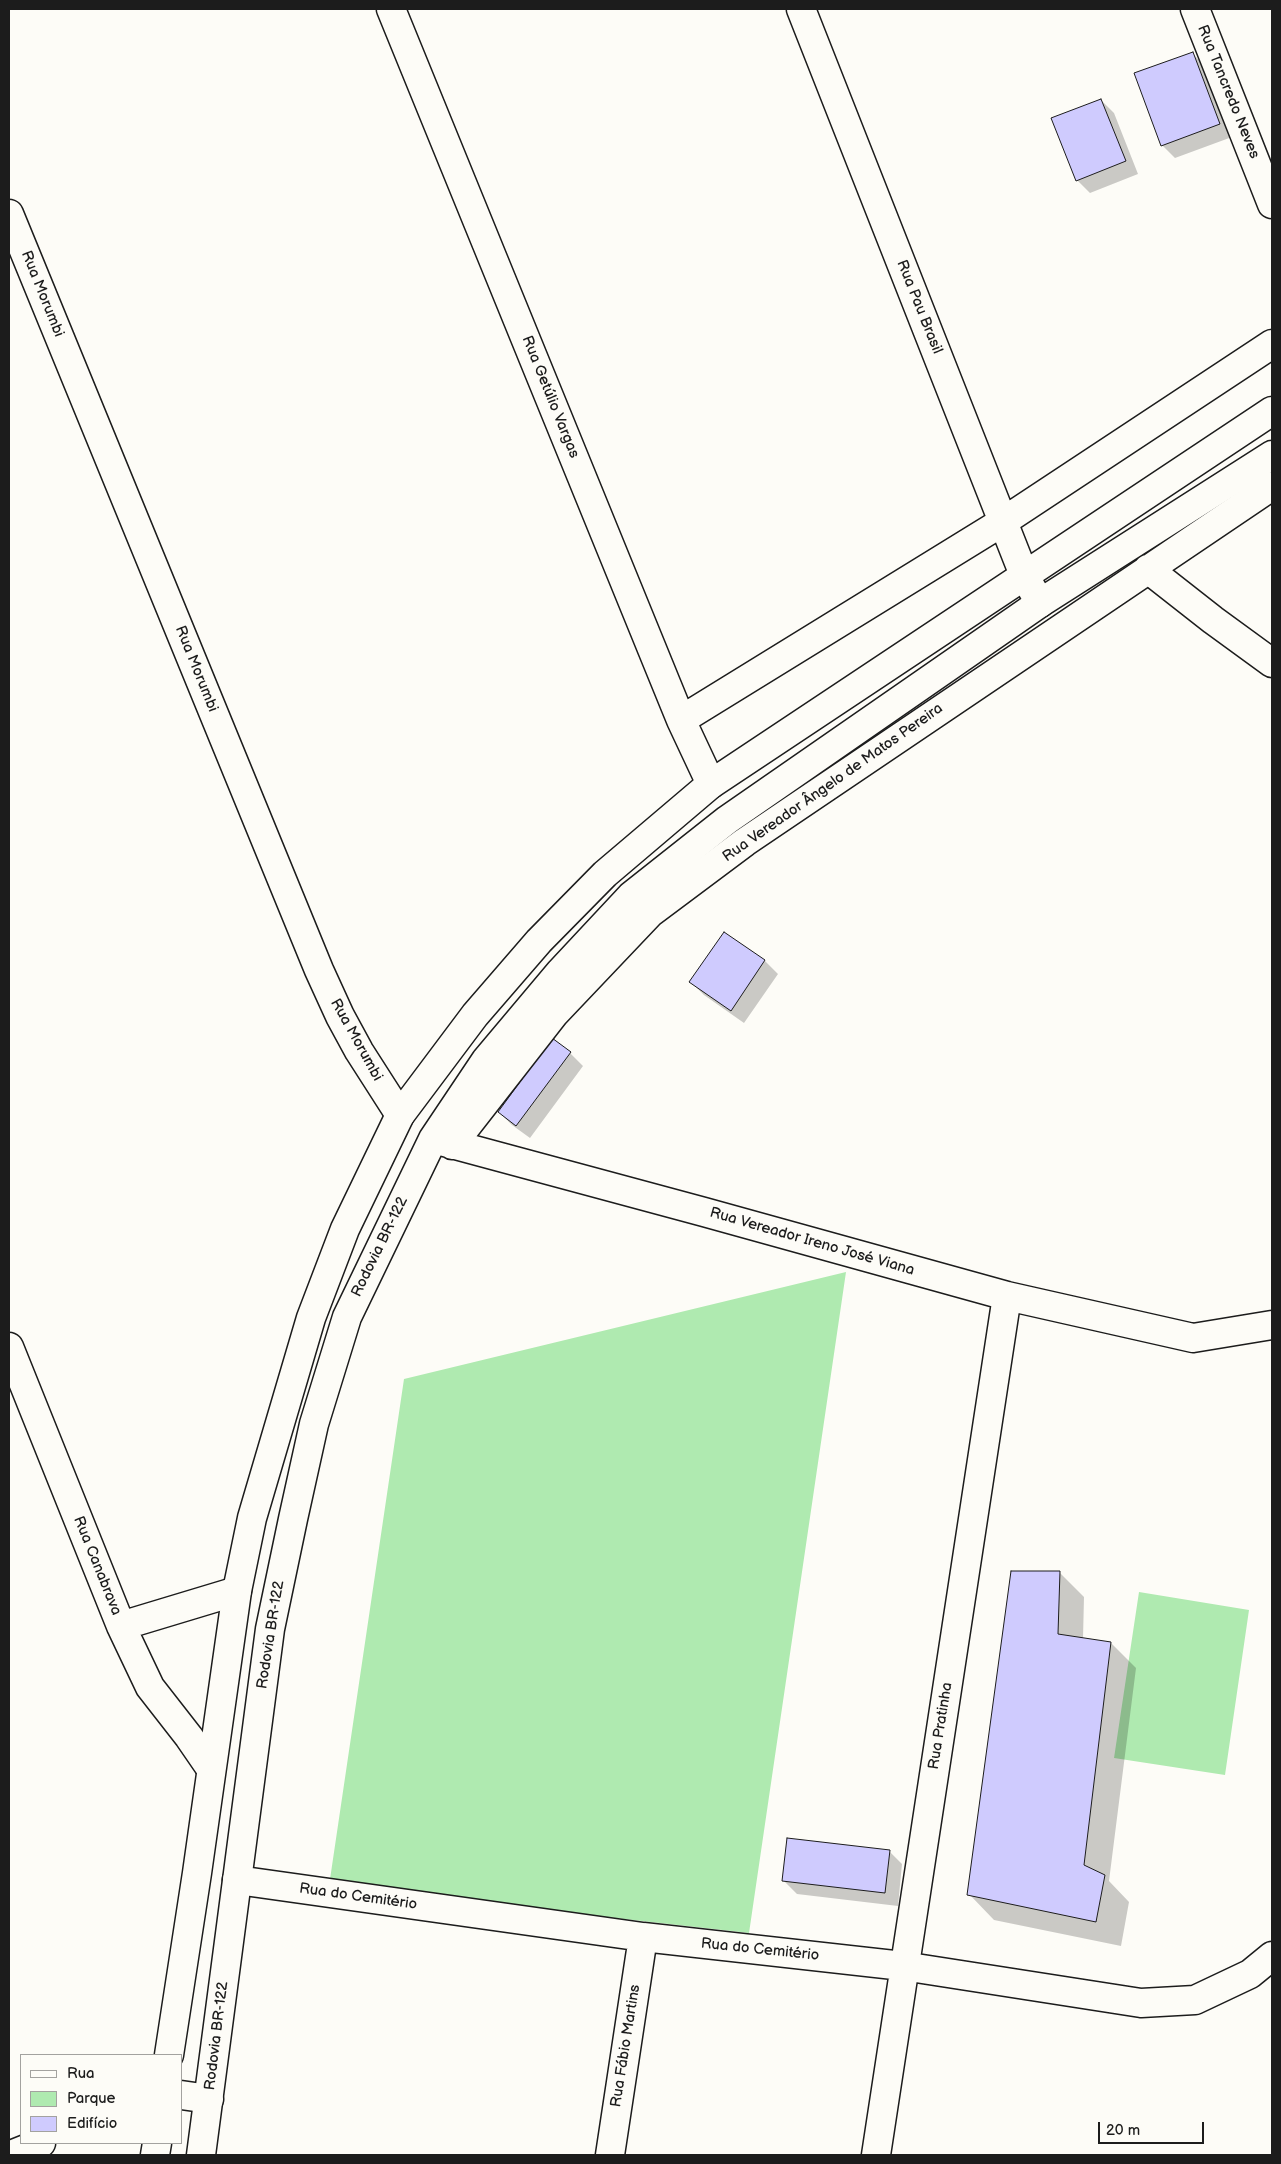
<!DOCTYPE html>
<html>
<head>
<meta charset="utf-8">
<style>
  body { margin:0 }
  #map { position:relative; width:1281px; height:2164px; overflow:hidden; background:#fdfcf7; font-family:"Balsamiq Sans",sans-serif }
  canvas { display:block }
  .frame { position:absolute; inset:0; border:10px solid #1c1c1c; pointer-events:none }
  .legend { position:absolute; left:20px; top:2054px; width:162px; height:90px; box-sizing:border-box; background:#fdfcf7; border:1px solid #a3a29f; margin:0; padding:6px 9px; list-style:none; font-size:15px; color:#1c1c1c }
  .legend li { display:flex; align-items:center; gap:10px; height:25px }
  .legend b { width:25px; border:1px solid #a3a29f }
  .scale { position:absolute; left:1098px; top:2122px; width:106px; height:22px; box-sizing:border-box; border:2px solid #1c1c1c; border-top:0; padding-left:6px; font-size:15px; line-height:18px; white-space:nowrap; color:#1c1c1c; -webkit-text-stroke:4px #fdfcf7; paint-order:stroke }
</style>
</head>
<body>
<div id="map">
<canvas width="1281" height="2164"></canvas>
<div class="frame"></div>
<ul class="legend">
<li><b style="height:6px;background:#fdfcf7"></b>Rua</li>
<li><b style="height:14px;background:#afeab0"></b>Parque</li>
<li><b style="height:14px;background:#cfcbfe"></b>Edifício</li>
</ul>
<div class="scale">20 m</div>
</div>
<script>
const ctx = document.querySelector('canvas').getContext('2d');
ctx.lineJoin = 'round';
function paint(path, color) { ctx.fillStyle = color; ctx.fill(path, 'evenodd'); }
const poly = rows => new Path2D(rows.map(r => 'M' + r).join(''));
function stroke(path, color, width, dash) { ctx.strokeStyle = color; ctx.lineWidth = width; ctx.lineCap = dash ? 'butt' : 'round'; ctx.setLineDash(dash || []); ctx.stroke(path); }
function drawText(font, color, halo, rows, align = 'center') {
  ctx.font = font + ' "Balsamiq Sans",sans-serif'; ctx.lineWidth = 4.5; ctx.setLineDash([]); ctx.textBaseline = 'middle'; ctx.strokeStyle = halo; ctx.fillStyle = color; for (const [text, x, y, turn = 0] of rows) {
    ctx.save(); ctx.translate(x, y); ctx.rotate((+turn || 0) * Math.PI / 180); ctx.textAlign = isNaN(turn) ? turn : align; if (halo) ctx.strokeText(text, 0, 0); ctx.fillText(text, 0, 0); ctx.restore();
  }
}
const green = poly([
  [846,1272,749,1933,329,1886,404,1379],
  [1139,1592,1249,1610,1225,1775,1114,1758]
]);
const shadow = poly([
  [1192,53,1205,66,1232,137,1175,158,1162,145],
  [1101,100,1114,113,1138,174,1090,193,1077,180],
  [724,933,765,961,778,974,744,1023,704,995,691,982],
  [570,1053,583,1066,530,1138,512,1125,499,1112],
  [1059,1572,1084,1597,1083,1639,1111,1643,1136,1668,1109,1881,1129,1902,1121,1946,994,1920,969,1894],
  [889,1851,902,1864,898,1906,797,1894,784,1881]
]);
const building = poly([
  [1193,52,1220,124,1161,146,1134,73,1193,52],
  [1101,99,1126,161,1076,181,1051,118,1101,99],
  [724,932,765,960,731,1011,689,982,724,932],
  [552,1038,571,1052,516,1126,498,1112,552,1038],
  [1011,1571,1060,1571,1058,1634,1111,1642,1084,1865,1105,1875,1096,1922,967,1895,1011,1571],
  [787,1838,890,1850,885,1893,782,1881,787,1838]
]);
const minor = poly([
  [391,9,681,720,711,784],
  [801,9,1024,575,1040,603],
  [1195,9,1272,204],
  [9,214,319,970,340,1016,359,1051,400,1115],
  [1148,569,1213,620,1272,663],
  [681,720,1004,521,1272,344],
  [437,1140,704,1212,1007,1296,1193,1338,1272,1325],
  [452,1145,555,1013,650,913,745,842,1272,486],
  [9,1347,121,1626,150,1687,189,1737,211,1769],
  [121,1626,237,1591],
  [237,1880,643,1937,903,1966,1141,2003,1195,2000,1250,1974,1272,1956],
  [181,2095,209,2099],
  [11,2155,41,2143],
  [610,2155,643,1937],
  [876,2155,1007,1296]
]);
const major = poly([
  [169,2055,197,1873,237,1591,252,1518,311,1318,345,1229,400,1115,475,1015,539,941,605,874,711,784,1272,411],
  [155,2155,157,2143],
  [201,2155,270,1629,293,1519,314,1424,347,1317,433,1139,486,1060,560,972,631,896,727,820,1040,603,1272,455]
]);
const streetNames = [
  ["Rua Tancredo Neves",1228,92,68],
  ["Rua Morumbi",42,294,68],
  ["Rua Pau Brasil",919,307,68],
  ["Rua Getúlio Vargas",550,397,68],
  ["Rua Morumbi",196,669,68],
  ["Rua Vereador Ângelo de Matos Pereira",833,783,-35],
  ["Rua Morumbi",356,1040,61],
  ["Rua Vereador Ireno José Viana",812,1242,16],
  ["Rodovia BR-122",380,1247,-64],
  ["Rua Canabrava",97,1566,68],
  ["Rodovia BR-122",271,1635,-81],
  ["Rua Pratinha",941,1726,-81],
  ["Rua do Cemitério",358,1897,8],
  ["Rua do Cemitério",760,1950,6],
  ["Rodovia BR-122",217,2036,-83],
  ["Rua Fábio Martins",626,2046,-81]
];
paint(green, '#afeab0');
paint(shadow, '#0003');
paint(building, '#cfcbfe');
stroke(building, '#1c1c1c', 1);
stroke(minor, '#1c1c1c', 31);
stroke(major, '#1c1c1c', 31);
stroke(minor, '#fdfcf7', 28);
stroke(major, '#fdfcf7', 28);
drawText('15px', '#1c1c1c', '#fdfcf7', streetNames);
</script>
</body>
</html>
